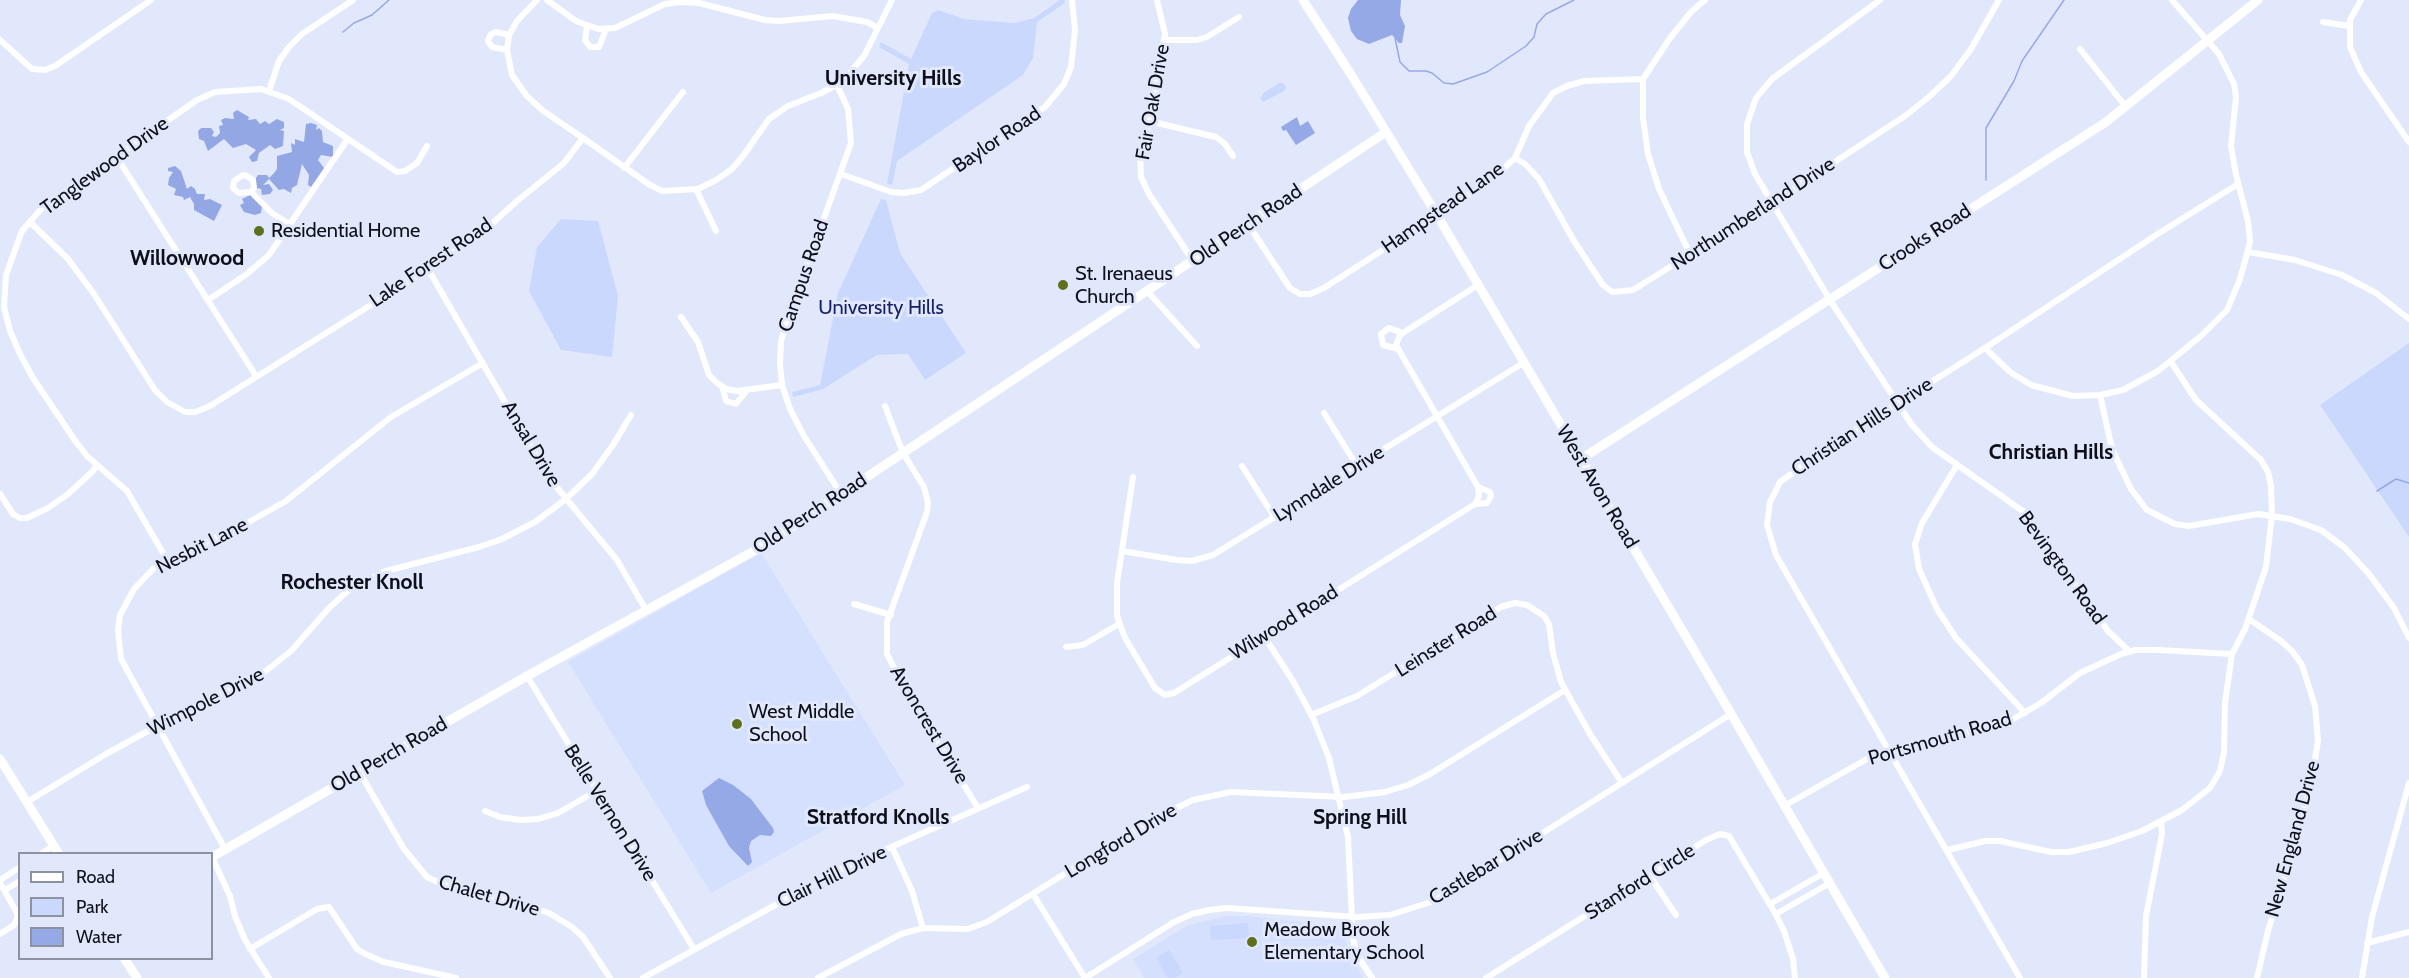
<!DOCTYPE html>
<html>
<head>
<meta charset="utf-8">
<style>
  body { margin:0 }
  #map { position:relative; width:2409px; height:978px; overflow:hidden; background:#e2e8fb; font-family:Cabin,sans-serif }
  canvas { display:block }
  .legend { position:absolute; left:18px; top:852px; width:195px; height:108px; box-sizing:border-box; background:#e2e8fb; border:2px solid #8d92a1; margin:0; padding:8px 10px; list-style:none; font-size:18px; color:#0d101a }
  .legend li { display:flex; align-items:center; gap:12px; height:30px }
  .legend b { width:30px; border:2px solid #8d92a1 }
</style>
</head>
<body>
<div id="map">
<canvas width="2409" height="978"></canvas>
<ul class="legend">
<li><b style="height:8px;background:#fff"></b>Road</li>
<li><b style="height:16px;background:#cbd8fe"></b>Park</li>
<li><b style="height:16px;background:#96a9e7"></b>Water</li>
</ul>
</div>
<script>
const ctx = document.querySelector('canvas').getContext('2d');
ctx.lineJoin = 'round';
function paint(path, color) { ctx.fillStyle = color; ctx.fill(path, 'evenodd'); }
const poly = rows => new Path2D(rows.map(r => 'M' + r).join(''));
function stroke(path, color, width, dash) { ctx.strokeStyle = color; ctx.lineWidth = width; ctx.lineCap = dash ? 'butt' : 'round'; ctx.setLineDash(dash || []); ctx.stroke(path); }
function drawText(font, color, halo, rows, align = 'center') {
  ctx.font = font + ' Cabin,sans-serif'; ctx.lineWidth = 6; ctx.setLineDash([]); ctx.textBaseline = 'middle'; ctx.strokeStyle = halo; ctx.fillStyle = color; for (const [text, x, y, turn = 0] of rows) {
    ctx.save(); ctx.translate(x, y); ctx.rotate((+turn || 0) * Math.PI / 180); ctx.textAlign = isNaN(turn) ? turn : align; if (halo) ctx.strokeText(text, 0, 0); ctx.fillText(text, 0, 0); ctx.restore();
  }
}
const built = poly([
  [761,553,905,785,711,893,568,662],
  [1226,916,1248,916,1343,927,1347,949,1363,978,1144,978,1133,959,1188,925]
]);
const green = poly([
  [1060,0,1064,0,1065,3,1037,22,1033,58,1023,75,897,161,892,185,887,184,909,64,879,47,881,42,911,59,932,13,938,10,964,19,1015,23,1034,18],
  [1279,83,1283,83,1286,87,1284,91,1263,102,1260,98,1263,96,1262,94],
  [881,199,886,200,900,253,966,353,925,380,908,354,877,355,823,389,793,397,792,392,820,385,838,293],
  [561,219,598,221,618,296,612,357,561,350,529,291,537,247],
  [2409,343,2409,537,2320,405],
  [1248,923,1249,938,1211,940,1210,926],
  [1169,950,1183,973,1175,978,1168,978,1156,958]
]);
const forest = poly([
  [237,110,249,117,248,120,256,119,260,124,265,121,269,124,277,119,284,122,284,128,280,130,284,131,283,146,275,149,270,145,259,153,257,161,252,162,249,157,256,150,246,144,233,148,224,139,208,151,204,141,199,139,198,131,201,128,211,128,214,132,212,136,216,137,220,133,219,126,223,125,221,120,225,118,234,119,233,113],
  [311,123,317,125,316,130,319,128,322,131,323,142,333,146,333,157,321,155,318,160,324,168,311,187,308,185,309,175,302,164,297,185,292,188,291,193,284,189,279,190,269,179,263,185,269,184,273,190,270,194,262,195,261,189,256,188,256,178,258,175,267,175,269,178,274,173,277,169,277,156,292,152,291,143,295,145,295,139,304,142,306,124],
  [175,166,181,171,187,189,191,186,195,189,197,194,205,194,204,200,210,199,222,205,214,221,194,210,194,204,190,197,184,200,183,197,174,195,176,189,168,185,169,178,173,172,168,171,168,168],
  [250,195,258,195,262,206,261,213,255,215,244,212,240,205,244,203,242,199]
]);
const water = poly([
  [1358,0,1401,0,1400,15,1405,26,1402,43,1399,43,1392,35,1369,44,1357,39,1351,31,1348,18,1351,9],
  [1297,117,1300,126,1308,121,1315,133,1296,145,1286,130,1283,131,1281,127],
  [719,778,733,785,751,799,773,828,774,832,771,836,760,835,751,841,749,848,752,862,748,866,729,846,706,805,702,791]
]);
const stream = poly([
  [343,32,354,23,372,15,389,0],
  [1395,38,1400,62,1409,71,1426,71,1432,73,1444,83,1453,84,1487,72,1526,46,1534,37,1537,24,1546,14,1574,0],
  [1986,180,1986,128,2014,81,2022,61,2064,0],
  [2377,491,2396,479,2409,483]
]);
const street = poly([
  [537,0,517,21,509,35,507,50,512,75,526,95,542,110,583,138],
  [547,0,576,21,598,29,615,28,665,4,681,2,699,3,765,20,779,21,833,16,867,22,878,28],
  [1157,0,1165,34,1149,124,1140,151,1141,177,1149,194,1193,261],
  [1880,0,1772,79,1756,98,1747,124,1747,152,1755,174,1830,300,1912,425,1932,447,2024,512,2108,631,2130,652],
  [2361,0,2350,20,2350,47,2361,72,2409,142],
  [2323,22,2349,26],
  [587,26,585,40,590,47,599,47,606,29],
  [0,40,32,69,45,70,55,66,151,0],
  [1164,40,1197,40,1207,37,1239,17],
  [2080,49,2126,107],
  [507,50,492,47,488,41,491,34,496,32,509,35],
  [837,85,848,109,851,143,788,318,781,341,780,364,782,385,790,409,804,436,841,494],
  [269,91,279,61,289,47,302,34,353,0],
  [1149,121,1216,137,1225,144,1233,156],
  [116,156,256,376],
  [1515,158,1525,164,1539,179,1574,241,1603,285,1612,292,1633,290,1758,212,1905,116,1930,96,1951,76,1971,49,1999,0],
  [624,168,683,92],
  [841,174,891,192,904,193,921,190,1045,107,1064,84,1071,67,1075,30,1072,0],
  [696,189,716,231],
  [251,192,254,188,253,180,247,176,243,175,234,181,233,188,239,193,251,192,273,214,290,224],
  [30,222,68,259,94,294,155,390,167,402,185,412,195,412,210,406,428,269,484,231,517,201,564,163,583,138,650,185,662,191,698,189,716,180,732,169,743,156,769,119,788,106,821,93,842,82,864,56,892,0],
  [1248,224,1290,288,1300,294,1310,294,1324,288,1491,180,1515,158,1529,126,1553,93,1567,86,1584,81,1643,79],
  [2248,252,2295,260,2342,275,2376,293,2409,319],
  [1690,254,1659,189,1648,154,1643,118,1643,79,1670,38,1691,12,1705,0],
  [428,269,549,478,617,560,646,610],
  [1147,291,1197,346],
  [208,300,247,274,269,255,347,140],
  [681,317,698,342,709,375,716,382,726,389,737,391,782,385],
  [1985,348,2010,372,2031,385,2073,396,2100,395,2123,390,2158,371,2202,335,2227,310,2240,279,2250,242,2248,221,2236,175,2231,146,2236,97,2234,84,2219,54,2172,0],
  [1398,349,1383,345,1381,334,1389,328,1403,333],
  [722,386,726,401,736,404,747,390],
  [2100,395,2112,449,2131,489,2147,510,2175,524,2189,526,2258,514,2290,519,2321,530,2345,548,2369,574,2394,608,2409,638],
  [885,406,903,453,924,487,928,503,927,512,887,622,887,654,905,689,978,808],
  [1324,413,1357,466],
  [1957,465,1922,523,1915,544,1919,569,1937,609,1956,638,2025,713],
  [1242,466,1275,518],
  [1133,477,1117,583,1117,616,1125,638,1155,688,1165,695,1174,693,1475,504,1479,496,1478,487,1396,345,1400,335,1409,329,1478,285],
  [0,494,13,514,20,518,27,518,48,508,68,494,92,472,97,465],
  [1475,504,1487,503,1491,496,1490,492,1478,487],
  [1122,551,1177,560,1192,561,1213,555,1523,363],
  [167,560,127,491,87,456,76,442,33,378,20,354,10,331,4,307,6,275,22,231,41,209,197,100,215,92,261,89,289,99,397,172,405,171,417,163,427,146],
  [854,604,891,615],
  [2249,619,2281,641,2292,651,2302,665,2315,706,2318,741,2310,789,2268,931,2257,978],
  [1264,636,1293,681,1313,718,1329,758,1348,837,1353,939,1357,955,1372,978],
  [1066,647,1083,645,1119,624],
  [527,676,694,949],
  [1311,715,1357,696,1501,607,1515,603,1527,605,1544,616,1549,624,1553,653,1561,682,1590,734,1622,783],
  [360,773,404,849,427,877,453,889,510,901,549,913,572,927,583,937,610,978],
  [27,802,106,754,197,704,257,678,291,651,329,608,352,587,386,571,479,547,502,539,535,522,566,499,592,474,613,445,631,415],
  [1784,806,1874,755,1923,741,1991,728,2010,721,2041,703,2080,673,2121,654,2135,650,2158,650,2232,654],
  [485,811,500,817,520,820,538,819,558,813,596,791],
  [892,847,912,891,923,928],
  [225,849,121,659,118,630,120,615,134,589,153,569,167,560,247,523,286,501,391,417,483,363],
  [1948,850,1985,841,2000,841,2051,852,2069,852,2107,843,2142,831,2182,810,2210,788,2220,771,2224,752,2225,703,2232,654,2245,629,2266,567,2272,515,2271,486,2268,472,2261,460,2196,400,2171,362],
  [41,854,54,845],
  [212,857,230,896,235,916,245,940,269,978],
  [1650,876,1676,915],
  [0,880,20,867],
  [0,883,17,913,17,919,14,925,0,934],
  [5,890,20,881],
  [1033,894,1085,978],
  [1770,904,1824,873],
  [1776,914,1830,883],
  [2367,943,2409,932],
  [250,949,317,909,329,907,357,949,365,954,384,962,456,978],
  [643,978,837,871,1027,787],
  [818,978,901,934,923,928,968,929,987,922,1153,819,1193,800,1231,792,1344,797,1385,792,1408,785,1430,774,1565,690],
  [1085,978,1174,922,1192,914,1209,910,1227,908,1357,917,1390,915,1428,903,1443,896,1731,714],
  [1486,978,1706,840,1720,834,1729,836,1775,913,1784,931,1793,959,1795,978],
  [2020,978,1776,555,1767,525,1770,502,1780,482,1833,444,1985,348,2156,235,2238,184],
  [2144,978,2146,916,2162,834,2161,822],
  [2362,978,2372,917,2409,783]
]);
const secondary = poly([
  [1303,0,1352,76,1437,215,1695,652,1885,978],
  [1581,459,2106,122,2258,0],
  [0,759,59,854],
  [212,857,527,676,763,546,1386,132],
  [124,958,137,978]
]);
const markers = [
  [259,231,6,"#5e701e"],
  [1063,285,6,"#5e701e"],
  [737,724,6,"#5e701e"],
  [1252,942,6,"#5e701e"]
];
const streetNames = [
  ["Fair Oak Drive",1153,102,-80],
  ["Baylor Road",997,140,-34],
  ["Tanglewood Drive",105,166,-36],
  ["Hampstead Lane",1443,208,-35],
  ["Northumberland Drive",1753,214,-33],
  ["Old Perch Road",1246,226,-34],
  ["Crooks Road",1925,238,-33],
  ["Lake Forest Road",431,263,-34],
  ["Campus Road",804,276,-71],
  ["Christian Hills Drive",1862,427,-33],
  ["Ansal Drive",531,444,59],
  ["Lynndale Drive",1329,484,-32],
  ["West Avon Road",1597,487,59],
  ["Old Perch Road",810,514,-33],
  ["Nesbit Lane",202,546,-27],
  ["Bevington Road",2062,568,54],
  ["Wilwood Road",1284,623,-32],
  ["Leinster Road",1446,642,-32],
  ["Wimpole Drive",206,702,-27],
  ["Avoncrest Drive",929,725,59],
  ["Portsmouth Road",1940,739,-16],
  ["Old Perch Road",389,755,-30],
  ["Belle Vernon Drive",610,813,58],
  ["New England Drive",2293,839,-75],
  ["Longford Drive",1121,841,-31],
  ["Castlebar Drive",1486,867,-31],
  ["Clair Hill Drive",832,877,-26],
  ["Stanford Circle",1640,882,-32],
  ["Chalet Drive",489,896,16]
];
const poiNames = [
  ["Residential Home",271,231],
  ["St. Irenaeus",1075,274],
  ["Church",1075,297],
  ["West Middle",749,712],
  ["School",749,735],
  ["Meadow Brook",1264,930],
  ["Elementary School",1264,953]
];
const parkNames = [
  ["University Hills",881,308]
];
const neighbourhoodNames = [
  ["University Hills",893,79],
  ["Willowwood",187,259],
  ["Christian Hills",2051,453],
  ["Rochester Knoll",352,583],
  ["Stratford Knolls",878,818],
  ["Spring Hill",1360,818]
];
paint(built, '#d5e0ff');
paint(green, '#cbd8fe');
paint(forest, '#94a7e5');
paint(water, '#96a9e7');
stroke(stream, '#96a9e7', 1.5);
stroke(street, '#fff', 6);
stroke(secondary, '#fff', 9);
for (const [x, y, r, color] of markers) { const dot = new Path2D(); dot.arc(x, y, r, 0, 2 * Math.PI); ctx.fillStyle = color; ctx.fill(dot); stroke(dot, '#e2e8fb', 2); }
drawText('20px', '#0d101a', '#e2e8fb', streetNames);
drawText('20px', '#0d101a', '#e2e8fb', poiNames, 'left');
drawText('20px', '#182167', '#e2e8fb', parkNames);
drawText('bold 21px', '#0d101a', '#e2e8fb', neighbourhoodNames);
</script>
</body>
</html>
